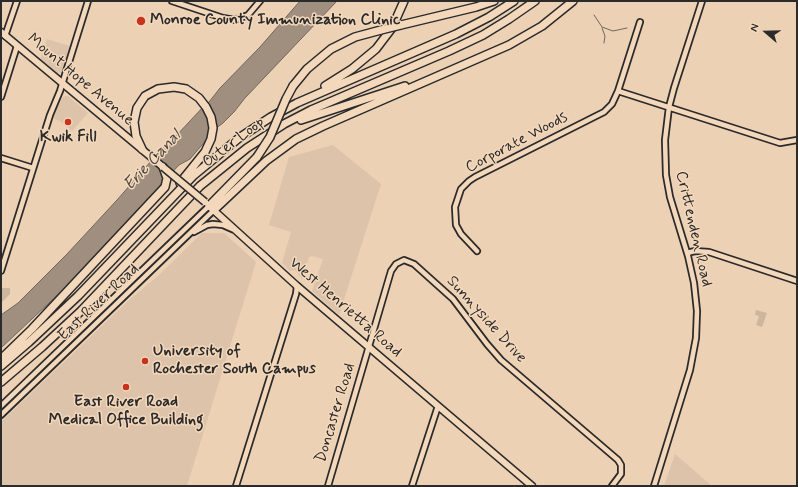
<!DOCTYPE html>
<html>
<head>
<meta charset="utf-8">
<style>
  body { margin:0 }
  #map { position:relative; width:798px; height:487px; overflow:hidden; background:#ecd1b5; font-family:Mynerve,sans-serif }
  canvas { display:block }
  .frame { position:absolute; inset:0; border:2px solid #2b2b2b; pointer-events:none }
  .north { position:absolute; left:746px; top:12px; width:40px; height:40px; -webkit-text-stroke:3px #f4d8bb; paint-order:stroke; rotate:290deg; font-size:11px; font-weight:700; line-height:16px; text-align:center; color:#2b2b2b }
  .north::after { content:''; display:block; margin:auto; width:14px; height:18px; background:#2b2b2b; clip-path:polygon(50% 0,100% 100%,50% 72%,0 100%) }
</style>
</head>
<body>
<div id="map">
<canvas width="798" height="487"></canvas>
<div class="frame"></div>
<div class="north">N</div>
</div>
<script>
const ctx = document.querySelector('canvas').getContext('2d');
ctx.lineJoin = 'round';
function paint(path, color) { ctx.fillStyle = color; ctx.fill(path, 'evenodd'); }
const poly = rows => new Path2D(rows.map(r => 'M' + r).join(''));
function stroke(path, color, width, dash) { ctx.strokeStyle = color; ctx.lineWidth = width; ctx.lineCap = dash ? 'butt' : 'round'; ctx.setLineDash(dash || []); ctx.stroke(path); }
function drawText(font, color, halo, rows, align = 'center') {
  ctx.font = font + ' Mynerve,sans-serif'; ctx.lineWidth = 3; ctx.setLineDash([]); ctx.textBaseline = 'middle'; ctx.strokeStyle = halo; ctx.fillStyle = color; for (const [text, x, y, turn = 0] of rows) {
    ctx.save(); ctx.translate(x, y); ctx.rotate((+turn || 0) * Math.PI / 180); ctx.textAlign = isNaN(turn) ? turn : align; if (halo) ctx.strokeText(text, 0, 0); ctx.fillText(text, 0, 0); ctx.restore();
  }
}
const built = poly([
  [47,39,70,46,62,70,60,73,55,73,40,60],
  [65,96,68,96,88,113,72,131,60,121,52,118,62,98],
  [333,145,381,184,339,315,312,291,323,259,312,256,309,257,302,279,295,270,290,271,282,263,291,232,269,225,289,157],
  [202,233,224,233,256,262,187,486,1,486,1,422,128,301,159,275],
  [675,454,712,486,664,486]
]);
const green = poly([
  [2,288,10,288,10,294,1,303],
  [756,310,767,313,762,327,756,325,759,316,755,315]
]);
const water = poly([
  [300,1,337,1,245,98,234,112,223,123,211,132,207,139,190,159,179,165,65,288,1,348,1,315,18,303,67,254,117,200,159,152,175,137,204,106,209,102,220,88,260,47,300,1]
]);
const stream = poly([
  [594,15,602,27,613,31,627,28],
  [602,28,605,36,604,43]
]);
const minor = poly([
  [172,1,223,18,235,20,248,15,260,1],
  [5,36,17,1],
  [618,91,780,143,797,140],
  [1,97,17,46],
  [1,158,33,168],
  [194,232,207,225,213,224,223,225,232,229],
  [477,251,461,234,456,225,455,207,461,189,469,181,475,177,604,112,612,104,618,91,640,22],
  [687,253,695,251,709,252,797,281],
  [1,271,50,115,60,91,88,1],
  [1,406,209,206],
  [1,415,214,210],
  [236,486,296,294,297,286],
  [328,486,391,271,396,264,404,260,414,264,453,299,487,344,501,360,618,460,621,465,621,474,612,486],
  [412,486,438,406],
  [654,486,690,370,696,338,697,311,694,283,688,256,670,197,666,175,665,140,669,107,674,88,702,1]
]);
const major = poly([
  [1,32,163,167],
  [210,207,297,286,532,486]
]);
const highway = poly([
  [401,25,476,7,494,1],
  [293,86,307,69,331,49,355,37,381,30],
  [325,86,352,69,376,49,392,28,404,1],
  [301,120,405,86],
  [142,149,136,136,134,122,137,108,145,96,158,89,174,87,186,89,199,98,206,107,211,117,213,128,211,139,205,152,180,183],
  [209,206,257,157],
  [214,210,266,161,296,139,323,126,509,45,542,26,573,1],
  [1,359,32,329,165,187,167,178,163,167],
  [1,366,29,342,78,296,193,176,239,138,271,117,297,103,456,34,489,17,514,1],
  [1,382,42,347,81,311,200,186,247,148,284,124,311,110,449,51,483,35,509,19,535,1]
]);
const majorBridge = poly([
  [163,167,205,202]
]);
const highwayBridge = poly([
  [381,30,401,25],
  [257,157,270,137,286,99,293,86]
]);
const markers = [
  [141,21,5,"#c8321e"],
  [68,122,4,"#c8321e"],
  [145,361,4,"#c8321e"],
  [126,387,4,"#c8321e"]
];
const poiNames = [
  ["Monroe County Immunization Clinic",150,21],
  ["Kwik Fill",68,138,"center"],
  ["University of",153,352],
  ["Rochester South Campus",153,370],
  ["East River Road",126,403,"center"],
  ["Medical Office Building",126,421,"center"]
];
const streetNames = [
  ["Mount Hope Avenue",80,80,40],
  ["Outer Loop",234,143,-37],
  ["Corporate Woods",517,143,-28],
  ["Crittenden Road",693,229,77],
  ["East River Road",99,303,-43],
  ["West Henrietta Road",345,308,41],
  ["Sunnyside Drive",486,320,48],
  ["Doncaster Road",336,413,-73]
];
const waterNames = [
  ["Erie Canal",153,161,-47]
];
paint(built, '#dcc3aa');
paint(green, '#ccb69e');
paint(water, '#a08f7f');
stroke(water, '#71675d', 1);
stroke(stream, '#71675d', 1);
stroke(minor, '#2b2b2b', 8);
stroke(major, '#2b2b2b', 9);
stroke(highway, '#2b2b2b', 10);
stroke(minor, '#f4d8bb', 4.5);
stroke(major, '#f4d8bb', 6);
stroke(highway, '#f4d8bb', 7);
stroke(majorBridge, '#2b2b2b', 9, []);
stroke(highwayBridge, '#2b2b2b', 10, []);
stroke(majorBridge, '#f4d8bb', 6);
stroke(highwayBridge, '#f4d8bb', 7);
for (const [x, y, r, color] of markers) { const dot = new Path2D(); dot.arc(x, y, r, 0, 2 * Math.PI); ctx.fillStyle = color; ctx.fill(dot); stroke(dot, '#f4d8bb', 1.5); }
drawText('bold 16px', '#2b2b2b', '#f4d8bb', poiNames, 'left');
drawText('16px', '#2b2b2b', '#f4d8bb', streetNames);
drawText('italic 17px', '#4e4944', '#f4d8bb', waterNames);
</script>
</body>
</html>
